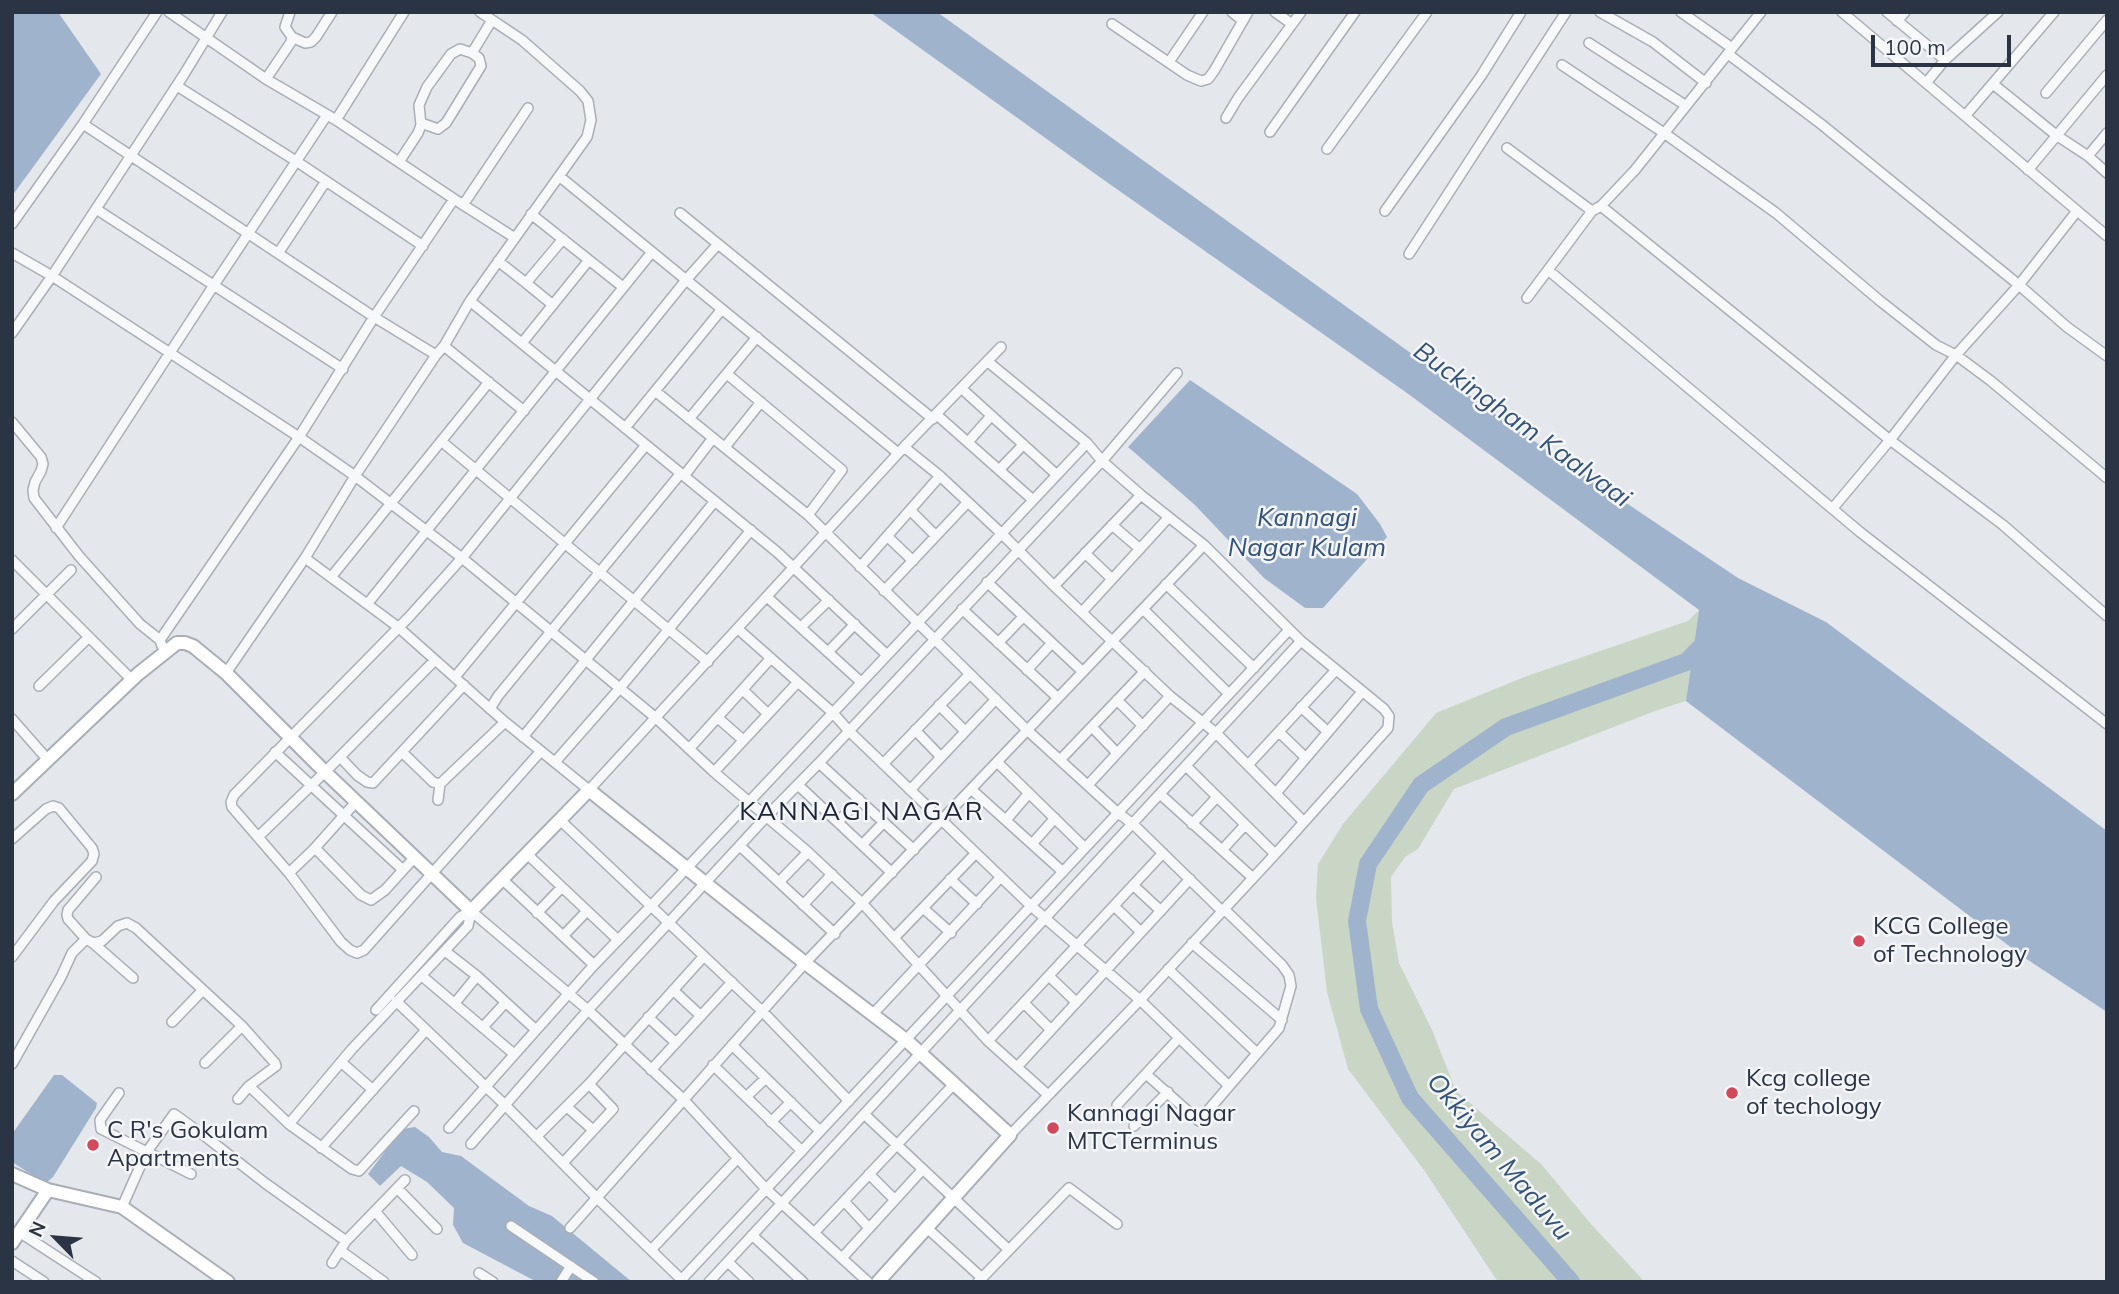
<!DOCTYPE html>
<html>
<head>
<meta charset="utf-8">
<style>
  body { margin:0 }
  #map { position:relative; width:2119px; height:1294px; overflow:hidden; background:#e4e7ec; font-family:Mulish,sans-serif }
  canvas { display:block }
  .frame { position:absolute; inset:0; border:14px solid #2b3445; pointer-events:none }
  .north { position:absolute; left:21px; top:1203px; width:70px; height:70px; -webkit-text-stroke:5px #f4f6f9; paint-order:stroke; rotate:295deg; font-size:19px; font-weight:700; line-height:28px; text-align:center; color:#2b3445 }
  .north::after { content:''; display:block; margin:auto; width:24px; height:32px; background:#2b3445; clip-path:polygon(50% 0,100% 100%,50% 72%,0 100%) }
  .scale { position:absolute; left:1871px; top:35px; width:140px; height:32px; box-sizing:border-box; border:4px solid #2b3445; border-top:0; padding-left:9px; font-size:21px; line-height:24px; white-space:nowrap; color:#2b3445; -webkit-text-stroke:5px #f4f6f9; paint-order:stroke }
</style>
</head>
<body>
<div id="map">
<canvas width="2119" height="1294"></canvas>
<div class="frame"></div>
<div class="north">N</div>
<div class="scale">100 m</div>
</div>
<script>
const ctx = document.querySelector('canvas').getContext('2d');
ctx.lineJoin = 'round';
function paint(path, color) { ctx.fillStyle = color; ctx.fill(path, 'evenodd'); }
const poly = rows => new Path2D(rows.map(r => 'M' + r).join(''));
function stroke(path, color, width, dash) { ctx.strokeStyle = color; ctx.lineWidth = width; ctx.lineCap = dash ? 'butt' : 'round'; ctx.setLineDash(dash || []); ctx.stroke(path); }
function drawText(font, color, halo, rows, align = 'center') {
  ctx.font = font + ' Mulish,sans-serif'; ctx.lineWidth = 5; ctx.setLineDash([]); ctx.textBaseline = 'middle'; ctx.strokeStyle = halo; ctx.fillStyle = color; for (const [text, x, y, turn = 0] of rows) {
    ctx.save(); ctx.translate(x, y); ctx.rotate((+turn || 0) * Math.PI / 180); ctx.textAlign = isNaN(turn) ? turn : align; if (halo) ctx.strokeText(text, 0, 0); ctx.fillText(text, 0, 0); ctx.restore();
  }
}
const green = poly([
  [1699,610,1686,701,1655,711,1454,789,1418,849,1405,857,1391,877,1392,922,1399,963,1432,1030,1456,1091,1542,1165,1591,1224,1645,1282,1498,1282,1424,1170,1348,1069,1327,992,1316,898,1318,864,1343,824,1436,713,1527,676,1688,621]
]);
const water = poly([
  [12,12,58,12,101,74,12,196],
  [870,12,937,12,1519,431,1738,578,1826,622,2107,831,2107,1012,2025,958,1686,701,1699,610,1407,393,1101,178],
  [1190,380,1357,494,1380,524,1387,537,1323,608,1305,608,1264,578,1195,505,1128,447],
  [54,1075,62,1075,97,1103,96,1108,53,1177,47,1182,34,1176,12,1162,12,1134],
  [415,1127,429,1137,442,1152,461,1156,529,1206,552,1216,632,1282,537,1282,463,1243,453,1225,454,1208,427,1182,401,1166,380,1186,368,1174,402,1129]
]);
const river = poly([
  [1571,1282,1410,1098,1369,1009,1357,921,1368,864,1421,785,1506,727,1686,662,1708,640]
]);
const street = poly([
  [169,12,266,79,336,120,454,199,515,238],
  [1232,12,1243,21],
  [1275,12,1292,24],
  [1600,12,1653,42,1706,83],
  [1681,12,1732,48],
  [1842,12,2107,236],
  [1887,12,1945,60],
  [1897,21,1905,12],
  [1112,24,1187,75,1201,81,1208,79,1214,71,1248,12],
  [292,37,305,43,311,42,316,37,332,12],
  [1589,43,1685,105],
  [1728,54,1821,124,2019,285,2067,327,2107,356],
  [1169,62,1203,12],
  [1562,65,1664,133,1776,213,1879,300,1936,345,1956,355,1991,381,2107,478],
  [266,79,291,42,292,37,285,27,290,12],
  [1926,83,1945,60,1998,12],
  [1993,84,2056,135,2088,156,2107,173],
  [177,86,296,161,423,246],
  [2046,93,2107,20],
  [1965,116,2054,12],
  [1226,118,1238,98,1301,12],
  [336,120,404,12],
  [421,123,438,129,446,123,481,66,479,58,472,53],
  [83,124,374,317,436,355],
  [1270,132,1355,12],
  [1507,148,1592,211],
  [1327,149,1427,12],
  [2088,156,2107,133],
  [399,162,418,133,421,125,419,105,427,87,451,54,460,49,472,53,492,20],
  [2028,170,2107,75],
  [559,176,898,453],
  [454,199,374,317,299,437,355,476,462,558,656,718,714,772,808,852,863,904,988,1041,1047,1094],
  [463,205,528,108],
  [1601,206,1890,440,2003,525,2107,616],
  [96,209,343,369],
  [1385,211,1481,76,1521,12],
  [680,213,933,419],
  [531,214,623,287],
  [12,224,83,124,157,12],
  [279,252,326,181],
  [12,253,52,276,299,437,160,640],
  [1409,254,1566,12],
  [498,261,526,283],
  [1548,270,1860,532,2107,724],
  [1527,298,1592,211,1601,206,1635,170,1761,12],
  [470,301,777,552,887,655],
  [553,305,526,283,563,239],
  [12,333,52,276,183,76,222,12],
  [522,343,589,260],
  [444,346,524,411],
  [987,361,1087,443,1102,461,1177,373],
  [727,374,842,470,808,515],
  [961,388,1057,475],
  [655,391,808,515,1027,730,1118,813,1133,824,1222,911],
  [937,415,1033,500],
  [689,419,757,337],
  [12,422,41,457,43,464,41,471,35,482,33,490,34,498,79,556,140,624,160,640,162,646],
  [625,428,722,309],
  [441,441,708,662],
  [968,442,991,416],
  [725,447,761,402],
  [904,447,940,476,1002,534,1054,586,1170,696,1216,733,1304,822],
  [999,470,1023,445],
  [684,476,713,438],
  [1833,508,1890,440,1956,355,2019,285,2077,211],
  [910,510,936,536],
  [1112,525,1140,549],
  [56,528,214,285,327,115],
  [887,536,913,561],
  [1085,553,1112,579],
  [305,558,398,627,505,722,589,790,904,447,1001,347],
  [12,560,132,680],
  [860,567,940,476],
  [332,576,489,382],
  [987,582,1083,672],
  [1166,584,1254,668],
  [1054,586,1141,495],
  [884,591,968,502],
  [767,597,861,682],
  [368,603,652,252],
  [962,609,1058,698],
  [1143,609,1229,694],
  [1082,612,1169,517],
  [801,627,829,600],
  [12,629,71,570],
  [738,629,833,713,849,731,1031,906,1140,1000,1229,1086],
  [998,643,1023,617],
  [828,652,855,624],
  [1027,670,1052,643],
  [226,673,305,558,355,476,436,355,444,346,470,301,587,137,591,120,588,101,580,91,522,40,480,12],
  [455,677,646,445],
  [39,686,89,637],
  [743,690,768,714],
  [1117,700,1143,726],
  [939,705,965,731],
  [1301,707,1328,732],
  [490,709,498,696,681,473],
  [718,718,743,740],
  [12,719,48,760],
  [1092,727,1117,753],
  [915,730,941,757],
  [1279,732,1306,758],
  [523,737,715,501],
  [689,749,771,658],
  [541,751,364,950,357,953,350,950,341,942,289,873,232,807,231,802,234,795,409,617,462,558,686,280,718,244],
  [275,752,403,870],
  [403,753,433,782,440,784,505,722],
  [340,757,357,775,367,782,373,783,464,685],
  [1061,759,1145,671],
  [555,762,620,688,751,530],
  [997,762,1085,848],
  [819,763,914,850],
  [883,764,970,674],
  [1248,765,1336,670],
  [1186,766,1275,854],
  [714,772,798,682],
  [798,785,892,873],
  [1088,785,1170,696],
  [971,789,1063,872],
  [910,790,996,699],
  [1276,793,1362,692],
  [1160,794,1253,878],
  [438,800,440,784],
  [560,820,762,1011,849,1101],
  [1006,820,1029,793],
  [838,822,859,799],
  [1192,824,1217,797],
  [258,837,325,772,435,660],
  [12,839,46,809,53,806,59,808,92,848,94,854,92,861,54,901,12,957],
  [1032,844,1055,818],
  [862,845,884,822],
  [740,846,835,934],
  [315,848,361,895,371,900,385,890,414,858],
  [1222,850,1245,825],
  [527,854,618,940],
  [289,873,314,849,356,802],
  [950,879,977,904],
  [503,880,594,965],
  [779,882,808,852],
  [1133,885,1161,911],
  [803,905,832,874],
  [1114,906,1141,932],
  [923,908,951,933],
  [471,911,588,1010,684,1100,766,1189,868,1282],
  [537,913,562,887],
  [563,936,587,911],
  [894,938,976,853],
  [86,939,68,919,67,915,68,910,96,877],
  [93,943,133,978],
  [1192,943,1282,1020],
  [445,951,477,976,536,1030],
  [1168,969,1257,1053],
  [422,976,514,1054],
  [1049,976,1076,1002],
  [673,990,701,1016],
  [396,1001,505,1105,597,1198,684,1282],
  [455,1003,477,976],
  [1024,1003,1051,1030],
  [376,1010,460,917,471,911],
  [873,1014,1001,877],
  [648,1017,676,1043],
  [172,1022,202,991],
  [483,1027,505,1003],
  [988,1041,1163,853],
  [732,1045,820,1131],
  [341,1062,373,1090],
  [205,1063,242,1026],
  [12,1064,61,977,72,953,86,939,93,943,102,941,118,926,127,923,136,928,242,1026,275,1063,276,1066,249,1086,289,1124,352,1049,468,926,471,911],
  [713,1065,802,1151],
  [1017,1067,1190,879],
  [651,1070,732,982],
  [1146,1074,1199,1121,1279,1028,1291,986,1289,975,1282,965,1224,909],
  [119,1093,100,1120,101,1129,191,1174],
  [746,1097,766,1078],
  [238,1099,249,1086],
  [1117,1105,1179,1038],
  [567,1107,593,1130],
  [864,1114,1009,1250],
  [771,1122,791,1102],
  [289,1124,352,1169,359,1171,414,1111],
  [1134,1126,1168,1092],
  [449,1128,594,965,651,906,1087,443],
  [536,1137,589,1084,704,956],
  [471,1144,588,1010,766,817,819,763,1102,461,1141,495,1204,545,1301,641,1384,709,1389,716,1388,728,1279,850,1140,1000,1010,1135],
  [321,1148,426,1030],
  [563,1163,613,1109,589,1084],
  [869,1174,895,1200],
  [397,1188,437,1229],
  [844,1201,869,1228],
  [122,1207,146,1153,174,1114,206,1137,265,1183,346,1241],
  [375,1211,412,1255],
  [511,1226,594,1282],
  [570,1228,805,963,1204,545],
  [927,1228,982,1278],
  [19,1232,96,1282],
  [814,1233,954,1084],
  [752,1235,803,1282],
  [651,1250,738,1158],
  [341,1251,384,1282],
  [842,1258,923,1169],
  [12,1261,44,1282],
  [728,1262,749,1282],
  [332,1263,346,1241,405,1180],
  [479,1273,493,1282],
  [682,1279,1289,630],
  [561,1282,571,1266],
  [709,1282,1301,641],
  [978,1282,1069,1188,1117,1224]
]);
const secondary = poly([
  [12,794,138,674,177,643,185,643,193,646,226,673,325,772,471,911,589,790,805,963,906,1040,1010,1135,878,1282],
  [12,1174,48,1190,122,1207,228,1282],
  [12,1243,48,1190]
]);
const markers = [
  [1859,941,7,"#d1495b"],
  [1732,1093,7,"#d1495b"],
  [1053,1128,7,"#d1495b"],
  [93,1145,7,"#d1495b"]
];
const poiNames = [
  ["KCG College",1873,927],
  ["of Technology",1873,955],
  ["Kcg college",1746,1079],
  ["of techology",1746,1107],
  ["Kannagi Nagar",1067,1114],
  ["MTCTerminus",1067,1142],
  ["C R's Gokulam",107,1131],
  ["Apartments",107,1159]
];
const waterNames = [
  ["Buckingham Kaalvaai",1522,425,36],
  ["Kannagi",1307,518],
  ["Nagar Kulam",1307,548],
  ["Okkiyam Maduvu",1499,1157,50]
];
const neighbourhoodNames = [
  ["KANNAGI NAGAR",862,812]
];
paint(green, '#c9d6c5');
paint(water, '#9fb4cc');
stroke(river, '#9fb4cc', 18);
stroke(street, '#a9aeb7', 12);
stroke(secondary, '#a9aeb7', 16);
stroke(street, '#f7f8fa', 9);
stroke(secondary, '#fff', 12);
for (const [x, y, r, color] of markers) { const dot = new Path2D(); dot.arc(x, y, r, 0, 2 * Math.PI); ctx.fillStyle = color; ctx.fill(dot); stroke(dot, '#f4f6f9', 2.5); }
drawText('24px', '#2b3445', '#f4f6f9', poiNames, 'left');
drawText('italic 26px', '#34527a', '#f4f6f9', waterNames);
ctx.letterSpacing = '2px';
drawText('26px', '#1d2536', '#f4f6f9', neighbourhoodNames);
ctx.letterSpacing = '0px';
</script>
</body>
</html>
